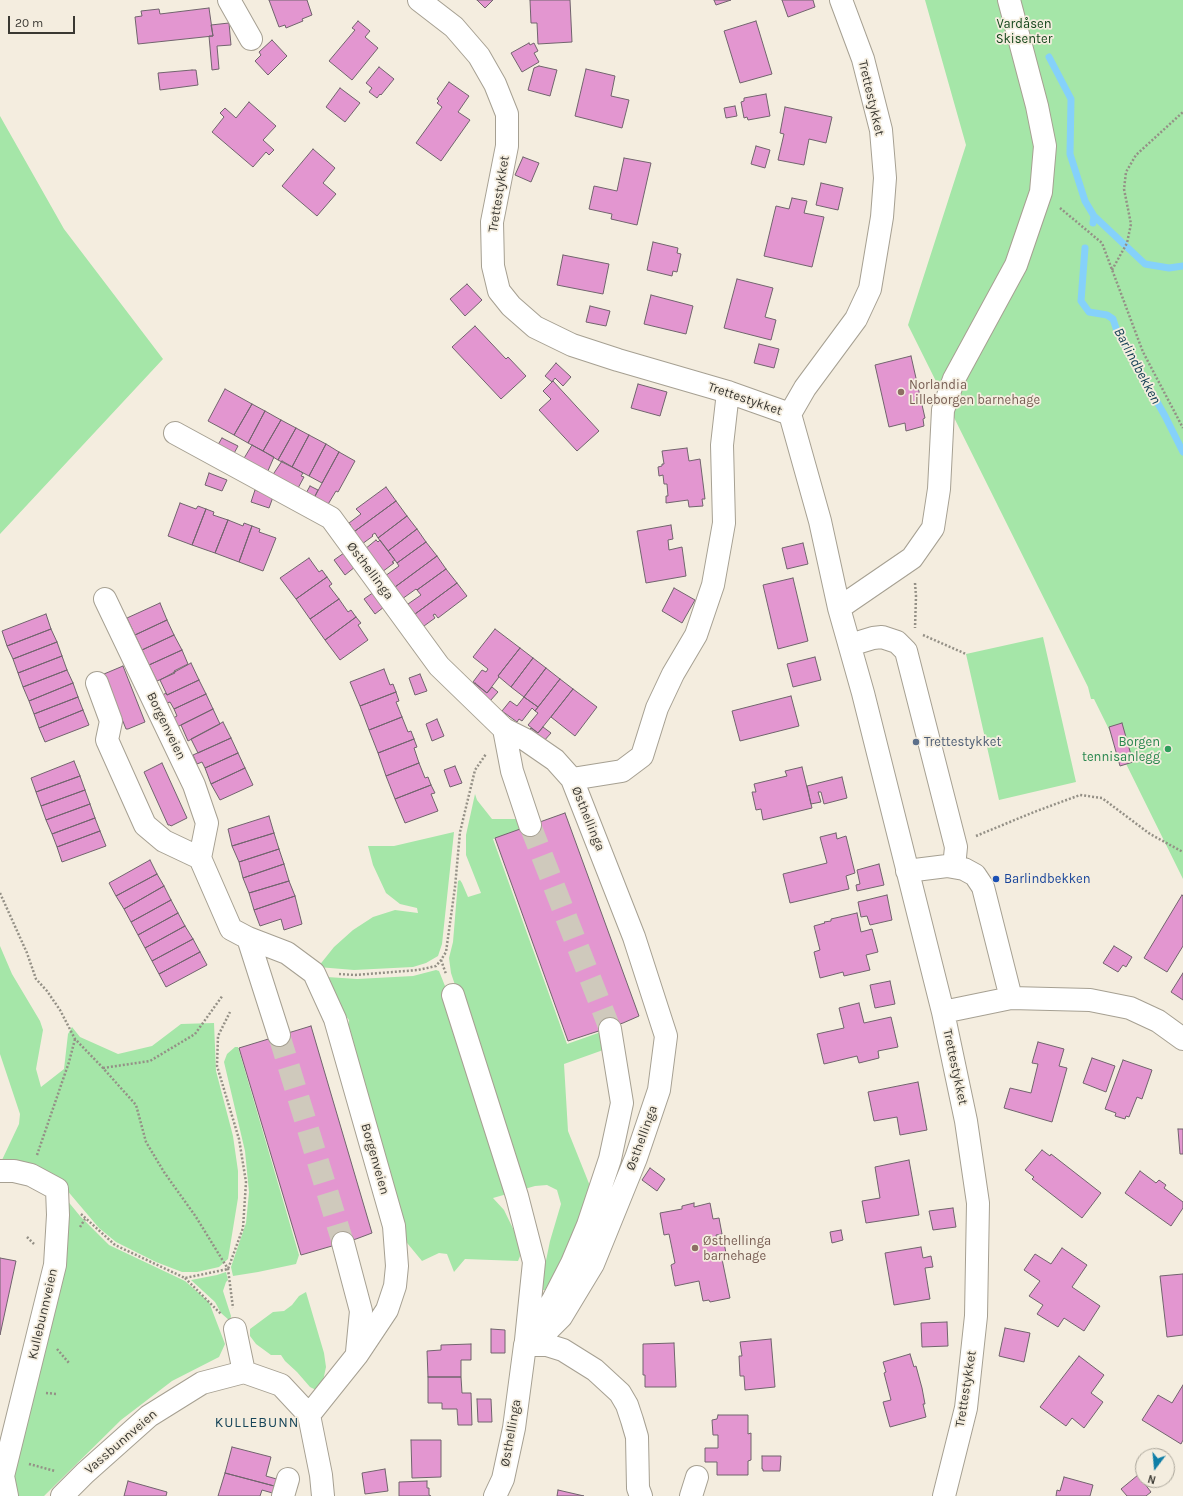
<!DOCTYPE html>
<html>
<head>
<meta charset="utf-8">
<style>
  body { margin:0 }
  #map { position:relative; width:1183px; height:1496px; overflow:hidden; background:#f4eddf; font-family:Karla,sans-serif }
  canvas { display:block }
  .north { position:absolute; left:1135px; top:1448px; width:40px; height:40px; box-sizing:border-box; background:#f4eddf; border:1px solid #aaa59a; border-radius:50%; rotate:196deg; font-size:11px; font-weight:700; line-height:16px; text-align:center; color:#3a3832 }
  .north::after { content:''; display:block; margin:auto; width:14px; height:18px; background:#0f7ea7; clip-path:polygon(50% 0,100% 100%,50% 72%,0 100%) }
  .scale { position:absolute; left:8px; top:16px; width:67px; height:18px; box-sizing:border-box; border:2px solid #3a3832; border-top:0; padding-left:5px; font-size:12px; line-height:14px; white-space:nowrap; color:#3a3832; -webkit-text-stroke:3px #f4eddf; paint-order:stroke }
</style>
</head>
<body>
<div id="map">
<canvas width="1183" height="1496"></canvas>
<div class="north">N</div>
<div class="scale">20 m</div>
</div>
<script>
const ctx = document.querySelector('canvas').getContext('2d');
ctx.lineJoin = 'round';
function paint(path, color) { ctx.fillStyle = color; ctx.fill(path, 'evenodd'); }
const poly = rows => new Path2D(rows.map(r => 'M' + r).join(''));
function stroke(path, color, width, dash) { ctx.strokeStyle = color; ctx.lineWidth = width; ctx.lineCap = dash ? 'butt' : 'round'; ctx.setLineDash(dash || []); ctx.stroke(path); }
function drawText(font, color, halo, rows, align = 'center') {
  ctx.font = font + ' Karla,sans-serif'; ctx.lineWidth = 3.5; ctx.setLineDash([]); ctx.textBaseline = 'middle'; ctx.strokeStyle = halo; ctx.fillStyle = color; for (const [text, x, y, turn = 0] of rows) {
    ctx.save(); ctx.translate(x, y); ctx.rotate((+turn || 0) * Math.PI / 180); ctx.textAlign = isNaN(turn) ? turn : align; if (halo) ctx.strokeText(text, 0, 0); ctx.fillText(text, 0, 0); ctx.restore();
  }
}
const green = poly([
  [925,0,1183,0,1183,879,1094,699,1091,699,1088,687,908,325,966,145],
  [0,116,64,229,163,359,0,534],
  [1043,637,1076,782,999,800,966,654],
  [475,794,477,800,492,819,520,819,521,829,493,839,567,1044,601,1032,606,1049,564,1064,568,1131,590,1186,574,1237,545,1290,542,1290,541,1285,550,1241,561,1204,557,1190,547,1185,535,1186,493,1198,504,1210,523,1249,518,1261,465,1259,454,1272,447,1254,439,1253,422,1261,403,1238,346,1041,349,1020,339,1007,327,977,357,979,413,976,436,970,439,971,449,996,458,994,451,973,449,958,453,942,458,881,460,880,462,883,468,897,481,893,466,855,466,835],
  [454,832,442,944,438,956,426,963,413,967,354,970,318,967,334,947,353,930,373,917,395,910,418,913,417,908,400,904,386,893,373,865,368,846,394,846],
  [0,946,12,974,40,1021,43,1030,36,1069,41,1087,64,1069,68,1034,72,1027,80,1037,118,1054,152,1046,181,1024,214,1023,216,1071,233,1136,238,1171,238,1198,228,1259,219,1267,197,1272,182,1272,156,1262,116,1242,99,1228,60,1182,2,1160,19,1124,20,1114,0,1054],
  [235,1047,238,1047,299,1255,296,1264,258,1272,233,1276,231,1267,246,1223,249,1192,245,1151,224,1062,227,1054],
  [66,1199,80,1216,109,1245,185,1281,209,1302,225,1344,219,1357,172,1381,121,1420,44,1496,14,1496,12,1482],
  [226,1272,228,1280,226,1282,223,1291,231,1316,230,1321,221,1313,215,1302,191,1280,217,1275],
  [306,1292,324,1353,326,1367,323,1381,316,1390,310,1387,297,1372,285,1361,281,1355,271,1355,256,1344,250,1336,250,1329,273,1312,284,1311,292,1305,299,1296]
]);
const stream = poly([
  [1049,57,1071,99,1070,154,1085,201,1094,216,1093,223],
  [1094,216,1145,264,1169,268,1183,266],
  [1085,248,1081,301,1089,312,1107,315,1113,319,1117,331,1165,416,1183,452]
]);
const building = poly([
  [269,0,307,0,312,15,302,19,303,21,286,28,285,25,279,27,269,0],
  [477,0,493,0,485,8,477,0],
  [530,0,570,0,572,42,538,44,537,23,531,23,530,0],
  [714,0,731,0,716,5,714,0],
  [782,0,813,0,815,7,788,17,782,0],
  [209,8,213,36,138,44,135,17,142,16,141,11,159,9,160,14,209,8],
  [358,21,370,31,365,37,378,48,352,80,329,61,355,30,352,28,358,21],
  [756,21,772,74,740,83,724,31,756,21],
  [229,23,231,45,217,46,219,69,212,70,209,36,213,36,211,25,229,23],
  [272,40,287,56,268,75,255,61,261,55,259,52,272,40],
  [529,43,530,45,534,43,538,51,534,53,539,62,522,72,511,53,529,43],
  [539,66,557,70,550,96,528,90,534,68,539,66],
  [379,67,394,79,381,95,380,94,377,98,369,92,372,88,366,83,379,67],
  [586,69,615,76,611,96,629,100,622,128,575,116,586,69],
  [192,70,196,70,198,85,160,90,158,73,192,70],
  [449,82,469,96,458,112,470,120,441,161,416,143,442,107,437,103,439,101,437,99,449,82],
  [340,88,360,103,345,122,326,107,340,88],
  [766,94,770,116,748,120,747,117,744,118,741,102,744,101,744,98,766,94],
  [249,102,276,126,263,140,274,150,269,155,266,152,253,167,212,132,224,117,220,113,225,108,236,118,249,102],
  [735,106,737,116,726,118,724,108,735,106],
  [785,107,832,117,826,143,809,139,804,165,778,160,784,134,780,133,785,107],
  [756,146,770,150,765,168,751,164,756,146],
  [313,149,335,168,323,183,336,194,317,216,282,186,313,149],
  [523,157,539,163,531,182,515,175,523,157],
  [624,158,651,163,637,225,611,219,612,214,589,209,594,186,617,191,624,158],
  [821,183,843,188,838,210,816,205,821,183],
  [792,198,807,201,804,213,824,217,812,267,764,256,776,206,789,209,792,198],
  [653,242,678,248,677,253,681,254,677,272,673,271,672,276,647,270,653,242],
  [563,255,609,264,603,294,557,285,563,255],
  [737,279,773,288,765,317,776,320,771,340,724,328,737,279],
  [467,284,482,300,465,316,450,299,467,284],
  [651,295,693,306,686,334,644,324,651,295],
  [590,306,610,311,606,326,586,322,590,306],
  [475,326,506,359,508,357,526,376,501,399,452,347,475,326],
  [759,344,779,349,774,368,754,363,759,344],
  [911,356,925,418,923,419,924,426,906,431,905,423,889,427,875,365,911,356],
  [556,363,571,377,563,386,555,378,552,382,545,376,556,363],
  [553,381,599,431,577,451,539,410,551,399,543,391,553,381],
  [638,384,667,392,660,416,631,408,638,384],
  [225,389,252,404,234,435,208,421,225,389],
  [252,404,265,411,248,443,234,435,252,404],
  [265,411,281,420,263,451,248,443,265,411],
  [281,420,296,428,278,460,263,451,281,420],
  [296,428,309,435,292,467,278,460,296,428],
  [309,435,326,444,309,476,292,467,309,435],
  [222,438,238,446,232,457,216,448,222,438],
  [326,444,339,452,322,483,309,476,326,444],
  [252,445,274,457,267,473,243,460,252,445],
  [687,448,689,461,700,459,705,499,702,499,703,506,689,507,688,500,666,503,666,496,668,496,667,484,664,484,663,475,659,476,658,467,662,466,662,464,664,464,662,451,687,448],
  [339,452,355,461,338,492,336,491,327,506,314,498,339,452],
  [282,461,303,473,301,476,304,477,297,490,272,476,282,461],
  [209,473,227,480,222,491,205,485,209,473],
  [310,486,318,490,314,498,304,497,310,486],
  [386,487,396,501,351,534,347,528,351,525,349,523,361,514,356,509,386,487],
  [255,490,273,497,269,508,251,502,255,490],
  [396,501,407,516,378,538,375,533,372,535,373,536,362,544,351,534,396,501],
  [180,503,196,509,198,506,206,509,192,545,168,536,180,503],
  [206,509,214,512,213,515,228,520,215,553,192,545,206,509],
  [407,516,417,529,388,551,378,538,407,516],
  [228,520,243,526,244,523,252,526,239,562,215,553,228,520],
  [671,525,673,539,668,540,669,550,682,547,686,576,646,583,637,531,671,525],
  [252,526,260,529,259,532,276,538,263,571,239,562,252,526],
  [417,529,426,542,397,563,388,551,417,529],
  [376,540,378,542,380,540,395,560,392,562,394,563,382,572,365,549,376,540],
  [426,542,437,556,391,590,385,576,399,566,397,563,426,542],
  [803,543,808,564,787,569,782,548,803,543],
  [344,553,355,567,345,575,334,560,344,553],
  [437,556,446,569,417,590,416,589,402,599,391,590,437,556],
  [309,558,319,572,322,570,327,577,296,599,280,578,309,558],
  [446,569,457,583,411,617,405,609,409,605,408,604,421,595,417,590,446,569],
  [327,577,332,584,329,586,339,599,310,619,296,599,327,577],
  [793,578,808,641,778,649,763,585,793,578],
  [457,583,467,596,438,618,435,614,433,615,435,618,424,626,422,624,418,627,411,617,457,583],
  [674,588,695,600,682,623,662,611,674,588],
  [374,592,384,607,375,614,364,599,374,592],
  [339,599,348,612,351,610,356,617,325,640,310,619,339,599],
  [160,603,167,620,135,635,127,618,160,603],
  [46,614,51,629,7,646,2,631,46,614],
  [356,617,361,623,358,625,368,640,340,660,325,640,356,617],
  [167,620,174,635,142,650,135,635,167,620],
  [51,629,57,642,13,659,7,646,51,629],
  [495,629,520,648,498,676,499,677,487,693,473,682,482,670,486,672,488,669,473,657,495,629],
  [174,635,182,650,149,665,142,650,174,635],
  [57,642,62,656,18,673,13,659,57,642],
  [520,648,533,658,511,687,498,676,520,648],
  [182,650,188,664,174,671,175,673,157,681,149,665,182,650],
  [62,656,67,670,23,687,18,673,62,656],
  [815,657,821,680,793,687,787,664,815,657],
  [533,658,546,668,524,697,511,687,533,658],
  [191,663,199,680,167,695,160,680,191,663],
  [123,666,145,722,128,729,126,729,104,674,123,666],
  [546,668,560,679,538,707,524,697,546,668],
  [384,669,390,685,393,684,396,692,360,706,350,682,384,669],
  [67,670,73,683,29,701,23,687,67,670],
  [420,674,427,691,415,695,409,678,420,674],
  [560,679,573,689,538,733,528,725,538,713,535,711,560,679],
  [199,680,206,694,174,709,170,702,165,704,161,696,166,693,167,695,199,680],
  [73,683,78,697,34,714,29,701,73,683],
  [475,683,487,693,492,687,498,692,490,701,472,687,475,683],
  [573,689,597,707,575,736,551,717,573,689],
  [396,692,399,701,396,702,402,717,369,730,360,706,396,692],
  [206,694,213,709,175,728,171,719,177,716,174,709,206,694],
  [791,696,799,726,740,741,732,711,791,696],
  [78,697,83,710,39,728,34,714,78,697],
  [524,697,538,707,535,711,532,708,522,721,519,719,517,722,502,711,510,701,517,706,524,697],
  [213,709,220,724,188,741,181,725,213,709],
  [83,710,89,725,45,742,39,728,83,710],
  [402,717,408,732,411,731,414,739,378,753,369,730,402,717],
  [437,719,444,736,432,741,426,724,437,719],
  [223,722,231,738,198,753,191,739,223,722],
  [1122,723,1133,762,1120,766,1109,727,1122,723],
  [543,727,551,733,543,742,528,731,531,728,538,733,543,727],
  [231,738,238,753,205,768,202,762,197,764,193,755,231,738],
  [414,739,417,747,414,748,419,763,386,776,378,753,414,739],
  [238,753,245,768,211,784,205,768,238,753],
  [74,761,80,776,36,792,31,778,74,761],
  [162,763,187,818,171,826,170,825,168,825,144,772,162,763],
  [419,763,425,778,428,777,431,785,395,799,386,776,419,763],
  [455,766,462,783,450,787,444,770,455,766],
  [802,767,812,808,763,820,761,809,756,810,752,792,756,792,754,784,787,776,785,771,802,767],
  [245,768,253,785,220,800,211,784,245,768],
  [80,776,85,790,41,806,36,792,80,776],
  [842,777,847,798,824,804,821,792,818,792,821,802,811,804,807,786,842,777],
  [431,785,435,793,431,794,438,811,405,823,395,799,431,785],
  [85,790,90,804,46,820,41,806,85,790],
  [90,804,95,818,52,834,46,820,90,804],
  [565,813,639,1016,623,1023,568,1041,495,838,565,813],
  [269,816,274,833,232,846,228,829,269,816],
  [95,818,100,831,57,847,52,834,95,818],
  [100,831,106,846,62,862,57,847,100,831],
  [274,833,279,849,239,862,232,846,274,833],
  [836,833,837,839,846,836,855,873,846,876,849,889,790,903,783,874,827,863,820,837,836,833],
  [279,849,284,864,243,878,239,862,279,849],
  [150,860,157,874,116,896,109,883,150,860],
  [284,864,289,881,249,893,243,878,284,864],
  [879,864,884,885,857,891,856,885,860,884,857,870,879,864],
  [157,874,164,886,124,909,116,896,157,874],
  [289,881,295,896,254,910,249,893,289,881],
  [164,886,171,900,131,922,124,909,164,886],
  [887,895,892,920,870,925,867,916,861,917,858,902,887,895],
  [1182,895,1183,896,1183,946,1167,972,1144,958,1182,895],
  [295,896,302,924,284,930,281,919,260,926,254,910,295,896],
  [171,900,178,913,138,935,131,922,171,900],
  [178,913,185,926,145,948,138,935,178,913],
  [857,913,861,932,872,929,878,952,866,955,870,970,844,976,843,972,820,978,814,952,820,950,814,926,825,923,824,922,831,921,831,919,857,913],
  [185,926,193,939,152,961,145,948,185,926],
  [193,939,200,952,159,974,152,961,193,939],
  [1114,946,1132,957,1126,967,1123,965,1118,972,1103,963,1114,946],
  [200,952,207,965,166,987,159,974,200,952],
  [1183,973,1183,1000,1171,992,1183,973],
  [890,981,895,1004,875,1008,870,985,890,981],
  [859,1003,864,1023,891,1017,898,1047,878,1051,879,1058,859,1063,857,1056,824,1064,817,1034,844,1028,839,1008,859,1003],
  [311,1026,372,1233,356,1239,301,1255,239,1048,311,1026],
  [1038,1042,1064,1049,1059,1066,1067,1068,1052,1122,1004,1108,1010,1088,1031,1093,1038,1064,1032,1063,1038,1042],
  [1092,1058,1115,1066,1106,1092,1083,1083,1092,1058],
  [1123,1060,1152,1070,1142,1099,1137,1097,1129,1117,1126,1116,1125,1119,1115,1116,1116,1113,1105,1109,1123,1060],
  [918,1082,927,1130,900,1135,897,1117,874,1121,868,1092,918,1082],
  [1178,1129,1183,1129,1183,1154,1180,1154,1178,1129],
  [1042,1150,1050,1156,1051,1154,1101,1193,1082,1218,1032,1179,1034,1177,1025,1170,1042,1150],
  [909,1160,919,1215,866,1223,862,1201,880,1198,875,1167,909,1160],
  [650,1168,665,1179,657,1191,642,1180,650,1168],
  [1140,1171,1156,1183,1159,1180,1166,1185,1164,1188,1183,1202,1183,1208,1171,1226,1125,1193,1140,1171],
  [694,1203,694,1207,710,1203,713,1219,719,1218,722,1234,716,1235,718,1244,724,1243,727,1258,722,1259,730,1298,710,1302,709,1300,703,1301,699,1281,675,1286,671,1265,675,1263,669,1234,664,1235,660,1213,682,1209,682,1206,694,1203],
  [953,1208,956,1227,933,1230,929,1211,953,1208],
  [841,1230,843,1240,832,1243,830,1232,841,1230],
  [921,1247,923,1258,931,1256,933,1267,925,1268,930,1299,894,1305,885,1253,921,1247],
  [1062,1248,1087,1265,1072,1287,1100,1306,1084,1331,1064,1318,1058,1327,1037,1314,1043,1305,1029,1296,1040,1281,1024,1270,1035,1254,1051,1264,1062,1248],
  [0,1258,16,1261,0,1335,0,1258],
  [1183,1274,1183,1335,1167,1337,1160,1276,1183,1274],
  [947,1322,948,1346,922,1347,921,1323,947,1322],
  [1005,1328,1030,1333,1024,1362,999,1356,1005,1328],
  [491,1329,505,1330,505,1353,491,1353,491,1329],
  [771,1339,775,1387,745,1390,744,1376,740,1376,739,1356,742,1356,740,1342,771,1339],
  [674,1343,676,1387,645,1387,645,1375,643,1375,643,1344,674,1343],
  [471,1344,471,1360,461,1360,461,1377,428,1377,427,1351,441,1350,441,1345,471,1344],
  [910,1354,914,1367,916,1366,922,1388,925,1404,923,1404,926,1417,890,1427,883,1402,891,1400,884,1373,886,1372,883,1362,910,1354],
  [1079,1356,1104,1375,1091,1393,1103,1402,1084,1428,1072,1418,1066,1426,1040,1407,1079,1356],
  [428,1377,461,1377,462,1393,471,1393,472,1425,458,1425,457,1409,442,1409,442,1403,428,1403,428,1377],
  [1183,1385,1183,1440,1181,1444,1142,1420,1158,1395,1172,1403,1183,1385],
  [477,1399,491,1399,492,1422,478,1422,477,1399],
  [718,1415,748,1415,748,1434,751,1433,751,1460,748,1461,748,1475,717,1475,717,1462,705,1462,705,1448,718,1448,718,1435,713,1435,712,1420,717,1419,718,1415],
  [411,1440,441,1440,441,1477,412,1478,411,1440],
  [232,1447,271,1457,266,1476,280,1480,278,1487,225,1473,232,1447],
  [762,1456,781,1456,780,1471,763,1471,763,1469,762,1469,762,1456],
  [385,1469,388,1491,365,1494,362,1473,385,1469],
  [225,1473,278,1487,276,1494,262,1490,260,1496,218,1496,225,1473],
  [1138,1475,1151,1492,1146,1496,1127,1496,1121,1489,1138,1475],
  [1064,1477,1093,1485,1090,1496,1056,1496,1057,1490,1060,1491,1064,1477],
  [128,1481,167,1492,166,1496,124,1496,128,1481],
  [427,1481,427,1488,429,1488,429,1495,431,1496,399,1496,399,1482,427,1481],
  [558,1490,584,1496,557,1496,558,1490]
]);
const minorTunnel = poly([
  [530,825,610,1029],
  [279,1035,343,1243]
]);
const path = poly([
  [1060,208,1102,243,1143,352,1183,428],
  [1112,270,1127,243,1131,224,1124,189,1126,172,1136,155,1183,112],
  [915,583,916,596,915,628],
  [923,635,966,654],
  [976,836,1034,812,1080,795,1102,798,1150,834,1183,852],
  [0,893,27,953,36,979,47,991,60,1010,75,1039,103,1068,136,1105,146,1142,164,1172,196,1217,228,1269,233,1308],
  [441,960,446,974],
  [339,974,355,975,418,970,436,966,441,960,446,952,455,887,460,832,475,770,486,754],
  [103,1068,150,1061,195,1034,223,995],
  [37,1155,69,1062,75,1039],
  [81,1214,115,1245,185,1278,228,1269,243,1228,246,1182,239,1139,217,1066,218,1036,230,1012],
  [80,1227,85,1219],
  [27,1237,34,1244],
  [185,1278,221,1314],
  [57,1349,69,1363],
  [46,1393,57,1394],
  [29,1464,55,1471]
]);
const minor = poly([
  [229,0,251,39],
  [419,0,454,27,479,56,495,84,507,114,507,146,492,222,493,266,499,291,511,306,535,327,572,345,618,360,728,392,790,414],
  [841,0,863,59,881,130,885,178,882,217,870,289,856,319,805,388,790,414,820,521,839,608,863,693,943,1012,966,1121,978,1203,976,1316,966,1408,944,1496],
  [175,433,331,518,439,666,504,729,526,740,555,760,572,779,634,937,666,1036,659,1090,636,1158,593,1264,561,1317,546,1332,525,1345],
  [105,599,194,785,207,823,200,858,231,929,248,938,287,953,314,973,335,1019,394,1226,397,1266,395,1286,387,1310,357,1355,309,1415,321,1475,323,1496],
  [839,608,912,558,933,528,939,489,943,410,954,379,1016,265,1041,192,1045,146,1037,106,1009,0],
  [850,645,873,638,882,637,897,642,906,651,956,847,954,867],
  [97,683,111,721,107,740,145,825,164,841,200,858],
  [504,729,512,771,530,825],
  [572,779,622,771,642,756,657,708,673,674,696,635,713,585,724,523,722,445,728,392],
  [907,871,947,866,964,869,975,875,983,887,1011,998],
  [248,938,279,1035],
  [453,995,517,1196,534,1262,526,1340],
  [943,1012,1011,998,1090,1000,1130,1008,1158,1021,1183,1039],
  [0,1171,14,1171,31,1175,57,1189,58,1215,55,1265,3,1476,7,1496],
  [343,1243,361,1311,357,1352],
  [235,1329,244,1372],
  [525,1345,547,1345,563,1350,595,1370,620,1393,627,1405,632,1420,637,1437,638,1488,641,1496],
  [62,1496,85,1473,149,1416,202,1383,244,1372,281,1385,309,1415],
  [283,1496,288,1479],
  [495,1496,503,1479,514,1428,525,1345,553,1300,572,1263,588,1225,610,1159,622,1103,610,1029],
  [691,1496,697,1477]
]);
const markers = [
  [901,392,4,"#8d6e63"],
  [916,742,4,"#5c6f8a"],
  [1168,749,4,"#2e9e5b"],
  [996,879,4,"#1a4fb4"],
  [695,1248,4,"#8d6e63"]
];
const parkNames = [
  ["Vardåsen",1024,24],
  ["Skisenter",1024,39]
];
const streetNames = [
  ["Trettestykket",871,98,77],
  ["Trettestykket",499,194,-81],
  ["Trettestykket",745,399,19],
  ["Østhellinga",370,571,53],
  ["Borgenveien",166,726,64],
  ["Østhellinga",588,819,68],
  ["Trettestykket",955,1067,78],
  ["Østhellinga",642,1138,-70],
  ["Borgenveien",375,1159,74],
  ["Kullebunnveien",43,1314,-77],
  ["Trettestykket",966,1389,-81],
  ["Østhellinga",511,1433,-80],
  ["Vassbunnveien",121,1442,-41]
];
const educationNames = [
  ["Norlandia",909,385],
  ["Lilleborgen barnehage",909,400],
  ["Østhellinga",703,1241],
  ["barnehage",703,1256]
];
const serviceNames = [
  ["Trettestykket",924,742]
];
const leisureNames = [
  ["Borgen",1160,742],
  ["tennisanlegg",1160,757]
];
const transitNames = [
  ["Barlindbekken",1004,879]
];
const waterNames = [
  ["Barlindbekken",1137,366,62]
];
const neighbourhoodNames = [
  ["KULLEBUNN",257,1423]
];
paint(green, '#a5e6a8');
stroke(stream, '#85d1fa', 7);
paint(building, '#e396d0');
stroke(building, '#71646d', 1);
stroke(minorTunnel, '#cfc9bc', 22, [22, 11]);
stroke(minor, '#a6a092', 24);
stroke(path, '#949086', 2.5, [2, 2]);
stroke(minor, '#fff', 22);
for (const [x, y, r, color] of markers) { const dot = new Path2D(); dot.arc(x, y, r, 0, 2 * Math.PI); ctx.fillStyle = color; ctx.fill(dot); stroke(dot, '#f4eddf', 1.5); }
drawText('13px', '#14461b', '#f4eddf', parkNames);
drawText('13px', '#3a3832', '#f4eddf', streetNames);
drawText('13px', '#785e54', '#f4eddf', educationNames, 'left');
drawText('13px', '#4e5e75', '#f4eddf', serviceNames, 'left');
drawText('13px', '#27864d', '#f4eddf', leisureNames, 'right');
drawText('13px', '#164399', '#f4eddf', transitNames, 'left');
drawText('italic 14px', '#174257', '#f4eddf', waterNames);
ctx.letterSpacing = '1px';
drawText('14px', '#174559', '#f4eddf', neighbourhoodNames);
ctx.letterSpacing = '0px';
</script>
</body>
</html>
